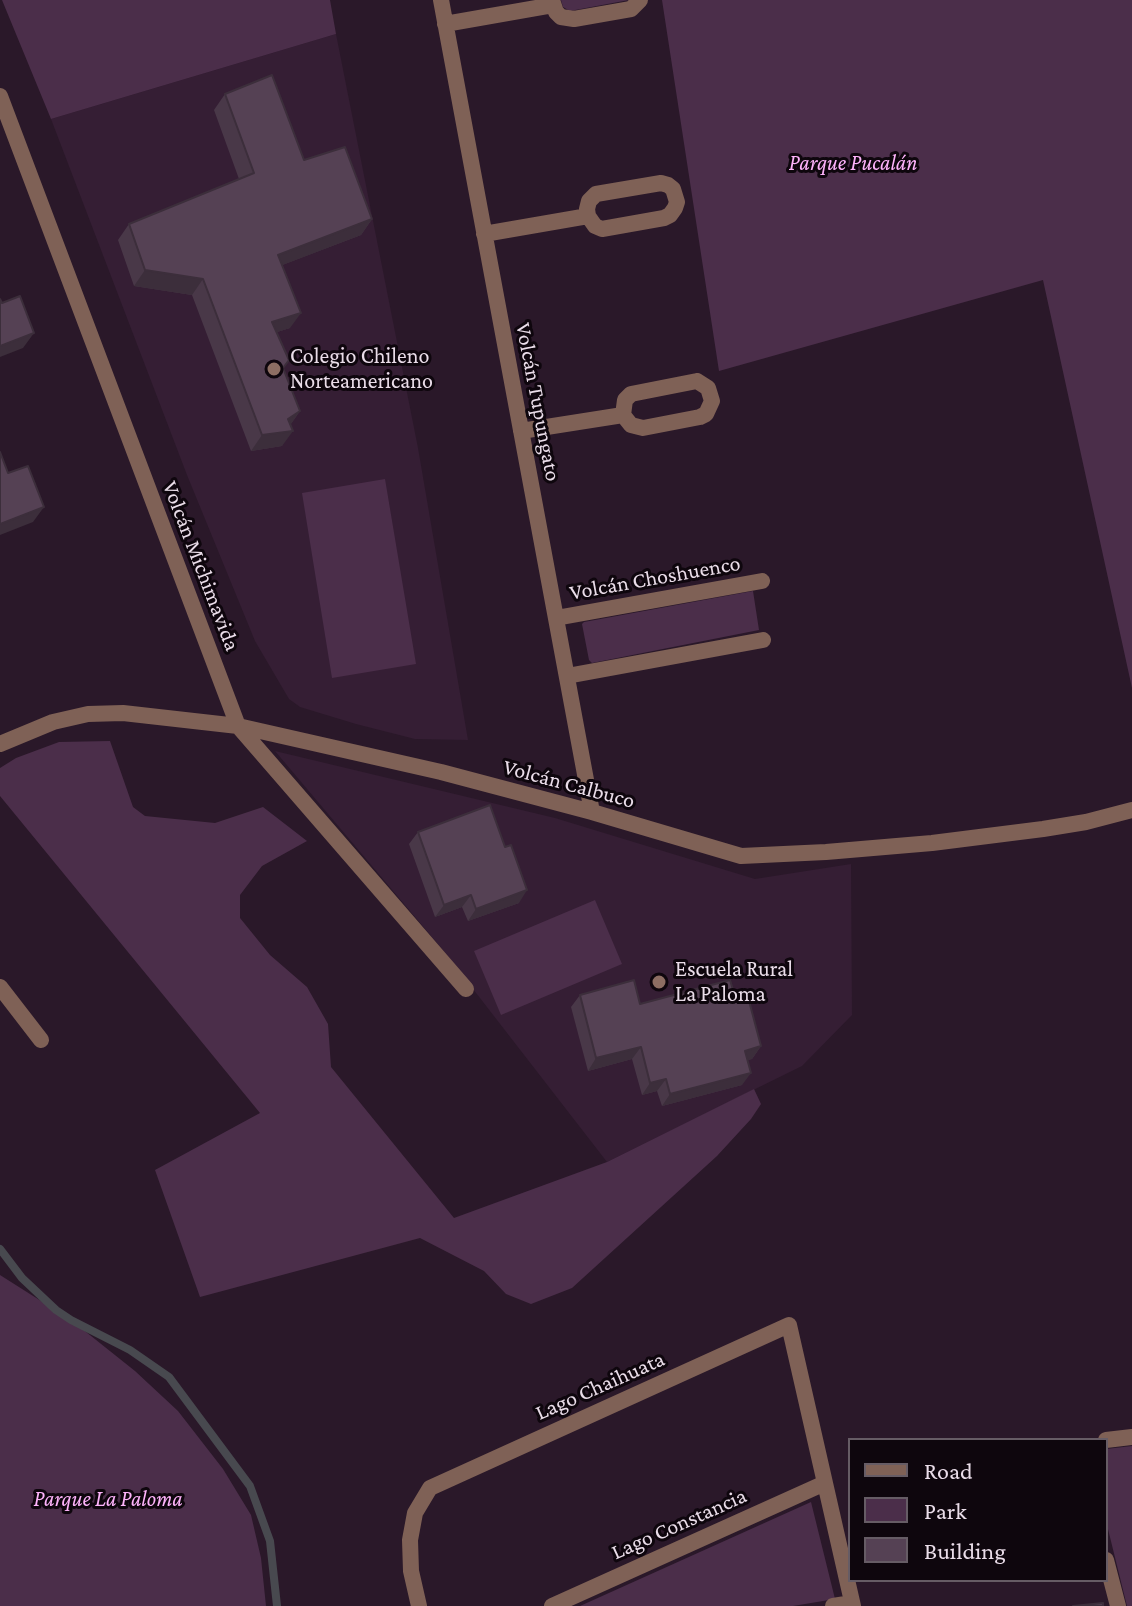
<!DOCTYPE html>
<html>
<head>
<meta charset="utf-8">
<style>
  body { margin:0 }
  #map { position:relative; width:1132px; height:1606px; overflow:hidden; background:#2a1829; font-family:"Crimson Pro",serif }
  canvas { display:block }
  .legend { position:absolute; left:848px; top:1438px; width:260px; height:144px; box-sizing:border-box; background:#0e060d; border:2px solid #665c65; margin:0; padding:10px 14px; list-style:none; font-size:24px; color:#eadde9 }
  .legend li { display:flex; align-items:center; gap:16px; height:40px }
  .legend b { width:40px; border:2px solid #665c65 }
</style>
</head>
<body>
<div id="map">
<canvas width="1132" height="1606"></canvas>
<ul class="legend">
<li><b style="height:10px;background:#7f6156"></b>Road</li>
<li><b style="height:22px;background:#4b2e4a"></b>Park</li>
<li><b style="height:22px;background:#554154"></b>Building</li>
</ul>
</div>
<script>
const ctx = document.querySelector('canvas').getContext('2d');
ctx.lineJoin = 'round';
function paint(path, color) { ctx.fillStyle = color; ctx.fill(path, 'evenodd'); }
const poly = rows => new Path2D(rows.map(r => 'M' + r).join(''));
function stroke(path, color, width, dash) { ctx.strokeStyle = color; ctx.lineWidth = width; ctx.lineCap = dash ? 'butt' : 'round'; ctx.setLineDash(dash || []); ctx.stroke(path); }
function drawText(font, color, halo, rows, align = 'center') {
  ctx.font = font + ' "Crimson Pro",serif'; ctx.lineWidth = 6; ctx.setLineDash([]); ctx.textBaseline = 'middle'; ctx.strokeStyle = halo; ctx.fillStyle = color; for (const [text, x, y, turn = 0] of rows) {
    ctx.save(); ctx.translate(x, y); ctx.rotate((+turn || 0) * Math.PI / 180); ctx.textAlign = isNaN(turn) ? turn : align; if (halo) ctx.strokeText(text, 0, 0); ctx.fillText(text, 0, 0); ctx.restore();
  }
}
const built = poly([
  [336,34,418,448,468,740,415,739,356,724,300,707,289,699,255,641,187,475,51,119],
  [275,751,555,818,755,879,851,864,852,1015,802,1066,607,1162,442,949]
]);
const green = poly([
  [2,0,330,0,336,34,51,119],
  [561,0,629,0,570,11,563,7],
  [662,0,1132,0,1132,688,1043,280,719,371],
  [385,479,416,664,332,678,302,493],
  [753,591,759,630,592,663,589,660,582,624,584,622],
  [110,741,133,807,145,816,215,823,263,807,307,841,262,866,240,895,240,918,270,955,307,987,328,1024,331,1067,454,1218,607,1162,754,1089,761,1104,751,1119,717,1156,572,1288,531,1304,506,1294,484,1271,420,1238,200,1297,155,1170,260,1113,0,796,0,768,16,758,59,742],
  [595,900,622,964,501,1015,474,951],
  [0,1275,71,1320,135,1371,178,1411,223,1469,251,1515,261,1558,266,1606,0,1606],
  [1132,1446,1132,1606,1127,1606,1106,1521,1106,1449],
  [811,1502,835,1599,793,1606,580,1606]
]);
const stream = poly([
  [0,1249,22,1278,56,1310,71,1320,130,1350,169,1377,250,1486,270,1541,277,1606]
]);
const street = poly([
  [441,0,592,812],
  [552,0,556,12,561,17,574,19,631,9,640,0],
  [445,24,553,5],
  [0,96,238,726,466,989],
  [661,183,668,185,673,189,677,202,675,208,670,215,664,218,602,229,595,226,588,216,587,209,589,201,596,194,661,183],
  [484,234,588,216],
  [697,381,708,388,712,401,706,414,700,417,643,428,631,425,623,415,625,400,631,394,697,381],
  [521,431,623,415],
  [556,618,762,581],
  [567,676,763,640],
  [0,744,53,722,88,714,123,713,238,726,441,772,592,812,741,856,826,852,932,843,1043,829,1086,822,1132,810],
  [0,987,41,1040],
  [1106,1440,1132,1437],
  [1106,1560,1118,1606],
  [419,1606,411,1571,410,1540,415,1513,430,1488,789,1325,853,1606],
  [552,1606,825,1483],
  [833,1606,852,1603]
]);
const wall = poly([
  [225,94,304,160,372,219,361,235,282,265,290,328,277,332,283,368,300,411,290,425,282,446,251,451,192,295,134,286,118,240,129,224,239,179,214,110],
  [418,832,519,903,468,921,462,907,435,917,409,844],
  [580,995,640,1004,736,1000,761,1046,752,1059,747,1060,742,1085,662,1106,657,1091,642,1095,632,1059,588,1071,571,1007]
]);
const shadedWall = poly([
  [372,219,361,235,267,271,278,255],
  [145,270,203,279,192,295,134,286],
  [301,313,290,328,261,337,272,322],
  [34,333,23,348,0,357,0,346],
  [300,411,289,427,293,431,282,446,251,451,262,435],
  [44,507,33,522,0,535,0,524],
  [527,890,519,903,468,921,476,909],
  [471,895,462,907,435,917,444,905],
  [761,1046,752,1059,736,1063,745,1051],
  [641,1047,632,1059,588,1071,596,1058],
  [751,1073,742,1085,662,1106,670,1094],
  [666,1079,657,1091,642,1095,650,1083]
]);
const building = poly([
  [272,75,304,160,345,147,372,219,278,255,301,313,272,322,289,360,283,368,300,411,288,419,293,431,262,435,203,279,145,270,129,224,254,173,225,94,272,75],
  [20,296,34,333,0,346,0,299,2,303,20,296],
  [0,452,8,473,28,466,44,507,0,524,0,452],
  [490,805,505,847,511,845,527,890,476,909,471,895,444,905,418,832,490,805],
  [634,980,640,1004,730,980,736,1000,748,997,761,1046,745,1051,751,1073,670,1094,666,1079,650,1083,641,1047,596,1058,580,995,634,980],
  [1103,1603,1103,1606,1073,1606,1103,1603]
]);
const markers = [
  [274,369,8,"#8d6e63"],
  [659,982,8,"#8d6e63"]
];
const parkNames = [
  ["Parque Pucalán",853,163],
  ["Parque La Paloma",108,1499]
];
const poiNames = [
  ["Colegio Chileno",290,356],
  ["Norteamericano",290,381],
  ["Escuela Rural",675,969],
  ["La Paloma",675,994]
];
const streetNames = [
  ["Volcán Tupungato",538,402,79],
  ["Volcán Michimavida",201,566,69],
  ["Volcán Choshuenco",655,578,-10],
  ["Volcán Calbuco",569,784,15],
  ["Lago Chaihuata",600,1386,-24],
  ["Lago Constancia",679,1524,-24]
];
paint(built, '#351e34');
paint(green, '#4b2e4a');
stroke(stream, '#48494f', 8);
stroke(street, '#7f6156', 16);
paint(wall, '#493848');
paint(shadedWall, '#3c2e3b');
paint(building, '#554154');
stroke(building, '#3c2e3b', 2);
for (const [x, y, r, color] of markers) { const dot = new Path2D(); dot.arc(x, y, r, 0, 2 * Math.PI); ctx.fillStyle = color; ctx.fill(dot); stroke(dot, '#0e060d', 3); }
drawText('italic 22px', '#feb3fb', '#0e060d', parkNames);
drawText('22px', '#eadde9', '#0e060d', poiNames, 'left');
drawText('22px', '#eadde9', '#0e060d', streetNames);
</script>
</body>
</html>
